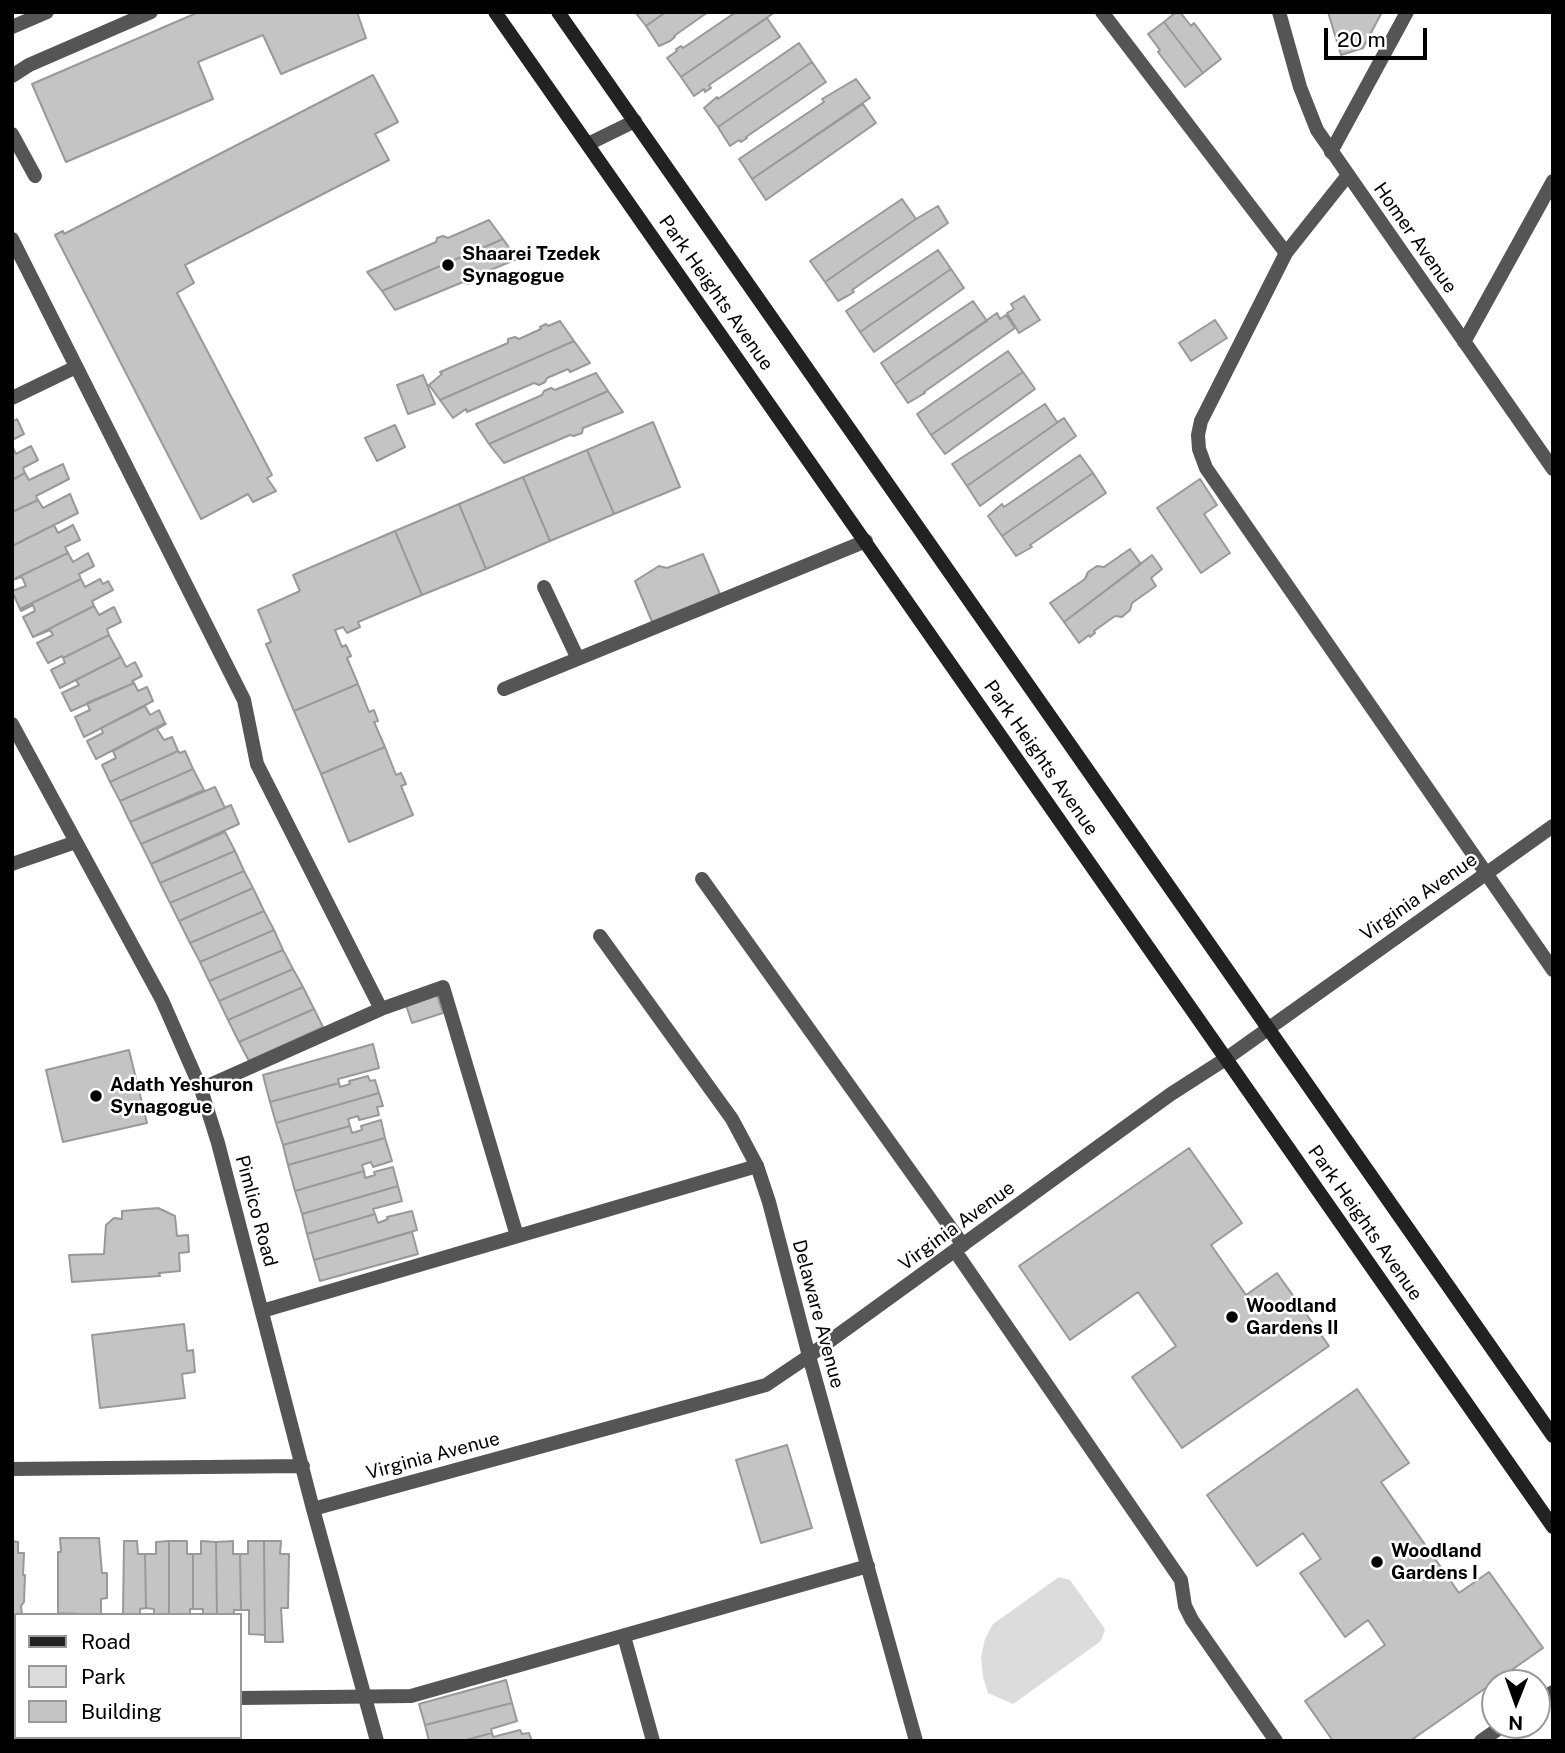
<!DOCTYPE html>
<html>
<head>
<meta charset="utf-8">
<style>
  body { margin:0 }
  #map { position:relative; width:1565px; height:1753px; overflow:hidden; background:#fff; font-family:"Public Sans",sans-serif }
  canvas { display:block }
  .frame { position:absolute; inset:0; border:14px solid #000; pointer-events:none }
  .legend { position:absolute; left:14px; top:1613px; width:228px; height:126px; box-sizing:border-box; background:#fff; border:2px solid #999; margin:0; padding:9px 12px; list-style:none; font-size:21px; color:#000 }
  .legend li { display:flex; align-items:center; gap:14px; height:35px }
  .legend b { width:35px; border:2px solid #999 }
  .north { position:absolute; left:1481px; top:1669px; width:70px; height:70px; box-sizing:border-box; background:#fff; border:2px solid #999; border-radius:50%; rotate:181deg; font-size:19px; font-weight:700; line-height:28px; text-align:center; color:#000 }
  .north::after { content:''; display:block; margin:auto; width:24px; height:32px; background:#000; clip-path:polygon(50% 0,100% 100%,50% 72%,0 100%) }
  .scale { position:absolute; left:1324px; top:28px; width:103px; height:32px; box-sizing:border-box; border:4px solid #000; border-top:0; padding-left:9px; font-size:21px; line-height:24px; white-space:nowrap; color:#000; -webkit-text-stroke:5px #fff; paint-order:stroke }
</style>
</head>
<body>
<div id="map">
<canvas width="1565" height="1753"></canvas>
<div class="frame"></div>
<ul class="legend">
<li><b style="height:9px;background:#222"></b>Road</li>
<li><b style="height:19px;background:#dcdcdc"></b>Park</li>
<li><b style="height:19px;background:#c4c4c4"></b>Building</li>
</ul>
<div class="north">N</div>
<div class="scale">20 m</div>
</div>
<script>
const ctx = document.querySelector('canvas').getContext('2d');
ctx.lineJoin = 'round';
function paint(path, color) { ctx.fillStyle = color; ctx.fill(path, 'evenodd'); }
const poly = rows => new Path2D(rows.map(r => 'M' + r).join(''));
function stroke(path, color, width, dash) { ctx.strokeStyle = color; ctx.lineWidth = width; ctx.lineCap = dash ? 'butt' : 'round'; ctx.setLineDash(dash || []); ctx.stroke(path); }
function drawText(font, color, halo, rows, align = 'center') {
  ctx.font = font + ' "Public Sans",sans-serif'; ctx.lineWidth = 5; ctx.setLineDash([]); ctx.textBaseline = 'middle'; ctx.strokeStyle = halo; ctx.fillStyle = color; for (const [text, x, y, turn = 0] of rows) {
    ctx.save(); ctx.translate(x, y); ctx.rotate((+turn || 0) * Math.PI / 180); ctx.textAlign = isNaN(turn) ? turn : align; if (halo) ctx.strokeText(text, 0, 0); ctx.fillText(text, 0, 0); ctx.restore();
  }
}
const green = poly([
  [1059,1577,1070,1580,1105,1629,1101,1641,1013,1704,988,1693,983,1677,981,1657,985,1639,993,1624]
]);
const building = poly([
  [199,12,357,12,366,38,281,74,263,35,198,62,213,99,66,162,32,84,199,12],
  [635,12,666,12,646,26,635,12],
  [666,12,708,12,674,36,675,37,670,41,659,46,646,26,666,12],
  [736,12,775,12,681,77,667,58,677,51,676,49,681,46,683,48,736,12],
  [1176,12,1180,12,1191,26,1194,23,1221,59,1203,73,1164,22,1176,12],
  [1328,12,1382,12,1363,48,1341,55,1328,12],
  [767,18,780,37,709,85,711,88,705,92,704,89,694,96,681,77,767,18],
  [1164,22,1203,73,1185,87,1158,52,1160,50,1148,34,1164,22],
  [799,43,812,62,718,127,704,108,717,97,718,99,799,43],
  [812,62,826,82,746,137,747,138,741,142,739,140,730,146,718,127,812,62],
  [373,75,398,122,375,134,389,160,185,265,194,283,177,293,272,475,267,478,276,491,253,502,248,494,201,519,55,235,63,231,64,234,373,75],
  [856,79,870,98,752,179,739,159,824,102,822,99,856,79],
  [863,104,876,123,766,200,752,179,863,104],
  [902,199,916,219,825,282,810,261,902,199],
  [938,206,948,223,852,290,854,292,849,295,838,301,825,282,916,219,938,206],
  [489,220,503,239,382,291,367,272,436,242,437,238,443,236,448,238,489,220],
  [503,239,517,259,476,276,475,281,468,284,463,282,395,310,382,291,503,239],
  [938,250,951,269,860,332,846,311,938,250],
  [951,269,964,288,874,352,860,332,951,269],
  [1024,296,1040,320,1019,333,1007,313,1014,309,1011,304,1024,296],
  [973,301,987,321,895,384,881,363,973,301],
  [997,313,1000,319,1006,315,1015,328,924,392,925,393,908,403,895,384,997,313],
  [1215,320,1227,338,1191,361,1179,343,1215,320],
  [560,321,574,341,440,400,429,385,442,374,440,372,508,343,508,339,515,337,519,339,541,329,540,327,546,324,548,326,560,321],
  [574,341,590,363,570,372,568,369,547,378,545,382,539,385,534,383,467,412,466,409,453,418,440,400,574,341],
  [1008,351,1023,372,931,435,917,414,1008,351],
  [1023,372,1035,389,945,454,931,435,1023,372],
  [596,373,608,391,489,444,477,426,476,424,542,395,544,391,551,388,555,390,596,373],
  [423,375,435,404,408,414,397,385,423,375],
  [608,391,623,412,583,428,582,433,574,436,570,435,504,463,489,444,608,391],
  [1045,404,1057,422,1064,418,967,486,952,464,1045,404],
  [1064,418,1076,436,980,506,967,486,1064,418],
  [17,419,24,434,12,440,12,422,17,419],
  [653,422,680,487,614,514,587,450,653,422],
  [395,425,405,447,377,461,365,438,395,425],
  [12,446,16,454,31,446,38,460,23,468,25,473,12,480,12,446],
  [587,450,614,514,550,541,523,477,587,450],
  [1080,455,1093,473,1002,536,988,516,1002,504,1004,507,1080,455],
  [63,464,69,479,36,496,38,500,12,512,12,480,25,473,29,480,63,464],
  [1093,473,1106,493,1030,545,1032,547,1016,556,1002,536,1093,473],
  [523,477,550,541,486,569,459,504,523,477],
  [1200,479,1217,505,1204,514,1230,553,1201,573,1157,508,1200,479],
  [70,494,78,513,12,546,12,512,38,500,43,508,70,494],
  [459,504,486,569,422,595,395,531,459,504],
  [54,525,58,533,73,525,80,540,65,547,68,553,12,580,12,546,54,525],
  [395,531,422,595,358,622,360,627,347,633,343,627,335,630,342,647,346,645,351,656,347,658,358,684,294,711,266,644,271,642,258,610,300,591,293,575,395,531],
  [1130,549,1141,564,1064,622,1050,603,1085,579,1088,572,1097,566,1104,567,1130,549],
  [68,553,73,562,88,553,94,566,79,574,81,579,20,609,12,591,26,586,22,577,12,580,68,553],
  [703,554,720,594,653,624,635,581,659,566,667,568,703,554],
  [1152,555,1162,569,1151,578,1156,586,1132,603,1130,610,1122,617,1115,616,1094,631,1095,633,1090,637,1089,635,1079,643,1064,622,1152,555],
  [81,579,85,587,100,579,103,584,108,581,113,590,92,601,94,606,33,637,23,617,35,611,33,605,21,611,20,609,81,579],
  [94,606,99,615,114,607,121,622,107,629,109,635,63,658,62,656,48,663,37,643,53,635,50,630,33,637,94,606],
  [109,635,121,657,60,688,51,670,65,663,63,658,109,635],
  [121,657,126,667,135,662,142,676,132,681,134,683,71,711,62,693,79,685,76,680,121,657],
  [134,683,138,691,147,687,153,701,84,737,75,717,90,710,87,703,134,683],
  [358,684,369,712,374,710,378,721,374,722,385,747,321,774,294,711,358,684],
  [145,706,150,715,159,710,165,723,96,759,87,741,103,733,101,728,145,706],
  [165,723,166,724,157,729,164,740,172,737,178,751,110,782,102,765,116,758,113,751,165,723],
  [385,747,396,775,401,773,406,784,401,786,413,815,349,842,321,774,385,747],
  [178,751,180,753,185,751,193,769,120,801,110,782,178,751],
  [193,769,204,790,130,822,120,801,193,769],
  [215,787,225,808,141,844,130,822,215,787],
  [231,805,239,824,151,864,141,844,231,805],
  [225,832,235,851,160,883,151,864,225,832],
  [235,851,244,871,170,903,160,883,235,851],
  [244,871,253,888,179,921,170,903,244,871],
  [253,888,264,911,190,943,179,921,253,888],
  [264,911,274,930,200,962,190,943,264,911],
  [274,930,283,950,209,981,200,962,274,930],
  [283,950,293,969,219,1001,209,981,283,950],
  [293,969,303,987,228,1020,219,1001,293,969],
  [303,987,314,1009,239,1042,228,1020,303,987],
  [437,995,443,1013,412,1023,406,1005,437,995],
  [314,1009,323,1027,249,1061,239,1042,314,1009],
  [373,1044,379,1068,338,1079,339,1083,270,1102,263,1075,373,1044],
  [129,1050,147,1123,63,1142,46,1070,129,1050],
  [368,1076,370,1081,375,1080,379,1093,276,1123,270,1102,339,1083,340,1087,350,1084,349,1081,368,1076],
  [379,1093,383,1106,377,1107,379,1115,359,1120,358,1116,348,1119,350,1126,283,1145,276,1123,379,1093],
  [381,1120,385,1138,288,1165,283,1145,350,1126,352,1133,362,1130,361,1126,381,1120],
  [385,1138,392,1161,373,1167,371,1162,362,1165,364,1171,295,1191,288,1165,385,1138],
  [1189,1148,1242,1223,1211,1245,1246,1295,1277,1273,1329,1346,1182,1448,1132,1377,1176,1346,1138,1292,1070,1340,1019,1266,1189,1148],
  [393,1167,398,1186,302,1214,295,1191,364,1171,365,1178,375,1175,374,1172,393,1167],
  [398,1186,402,1201,373,1209,375,1214,307,1234,302,1214,398,1186],
  [158,1208,175,1216,177,1236,188,1235,189,1252,179,1253,180,1271,159,1273,160,1276,72,1282,69,1255,104,1254,106,1225,114,1218,122,1219,122,1211,158,1208],
  [412,1211,417,1230,314,1260,307,1234,375,1214,378,1223,388,1219,387,1217,412,1211],
  [412,1232,418,1254,320,1281,314,1260,412,1232],
  [184,1324,187,1351,193,1350,195,1372,182,1374,185,1398,100,1408,92,1335,184,1324],
  [1357,1389,1409,1463,1381,1482,1459,1593,1489,1572,1543,1648,1410,1741,1333,1741,1305,1701,1385,1645,1368,1620,1345,1637,1300,1573,1321,1559,1303,1533,1257,1566,1207,1495,1357,1389],
  [787,1445,812,1528,761,1543,736,1460,787,1445],
  [60,1538,99,1538,102,1573,107,1573,107,1598,101,1599,101,1615,58,1613,58,1552,61,1552,60,1538],
  [12,1541,18,1542,18,1553,24,1553,23,1575,25,1575,24,1602,21,1606,22,1615,16,1615,16,1625,12,1625,12,1541],
  [124,1541,137,1541,138,1554,145,1554,146,1608,140,1609,140,1615,123,1615,124,1541],
  [169,1541,187,1541,187,1554,193,1554,193,1609,190,1609,190,1615,169,1615,169,1541],
  [169,1541,169,1615,154,1615,154,1609,146,1608,145,1554,156,1554,156,1542,169,1541],
  [201,1541,216,1542,217,1615,203,1615,203,1609,193,1609,193,1554,201,1554,201,1541],
  [233,1541,233,1554,240,1554,241,1610,234,1610,234,1615,217,1615,216,1542,233,1541],
  [248,1541,264,1541,265,1635,249,1634,249,1610,241,1610,240,1554,248,1554,248,1541],
  [264,1541,281,1541,280,1554,289,1554,288,1608,281,1608,283,1642,265,1642,264,1541],
  [506,1680,512,1703,425,1725,419,1704,506,1680],
  [512,1703,517,1721,491,1729,492,1733,462,1741,429,1741,425,1725,512,1703],
  [520,1730,522,1734,529,1733,532,1741,462,1741,492,1733,493,1737,520,1730]
]);
const lane = poly([
  [1102,12,1286,253],
  [12,27,47,12],
  [12,76,29,65,151,12],
  [12,134,35,176],
  [588,144,635,121],
  [1331,152,1407,12],
  [1348,175,1286,253,1201,421,1198,435,1199,449,1206,468,1553,970],
  [12,239,244,700,257,764,381,1009],
  [12,398,76,367],
  [544,587,578,659],
  [504,689,866,541],
  [702,879,963,1245],
  [201,1089,381,1009,443,987,517,1236],
  [955,1251,1181,1580,1185,1606,1192,1620,1276,1741],
  [262,1311,757,1166],
  [624,1636,653,1741],
  [240,1698,411,1696,868,1566]
]);
const street = poly([
  [1279,12,1300,87,1317,130,1553,469],
  [1464,342,1553,181],
  [12,724,162,1000,201,1089,218,1143,313,1509,377,1741],
  [12,864,76,842],
  [600,936,732,1119,757,1166,769,1202,809,1356,916,1741],
  [12,1469,303,1466],
  [313,1509,766,1385,809,1356,1171,1094,1227,1058,1553,826],
  [1537,1703,1553,1692],
  [1481,1741,1504,1725]
]);
const secondary = poly([
  [495,12,1553,1527],
  [558,12,1553,1436]
]);
const markers = [
  [448,265,7,"#000"],
  [96,1096,7,"#000"],
  [1232,1317,7,"#000"],
  [1377,1562,7,"#000"]
];
const streetNames = [
  ["Homer Avenue",1415,238,55],
  ["Park Heights Avenue",716,293,55],
  ["Park Heights Avenue",1041,758,55],
  ["Virginia Avenue",1419,897,-35],
  ["Pimlico Road",256,1211,75],
  ["Park Heights Avenue",1365,1223,55],
  ["Virginia Avenue",957,1226,-36],
  ["Delaware Avenue",818,1314,75],
  ["Virginia Avenue",433,1456,-15]
];
const poiNames = [
  ["Shaarei Tzedek",462,254],
  ["Synagogue",462,276],
  ["Adath Yeshuron",110,1085],
  ["Synagogue",110,1107],
  ["Woodland",1246,1306],
  ["Gardens II",1246,1328],
  ["Woodland",1391,1551],
  ["Gardens I",1391,1573]
];
paint(green, '#dcdcdc');
paint(building, '#c4c4c4');
stroke(building, '#999', 2);
stroke(lane, '#555', 14);
stroke(street, '#555', 14);
stroke(secondary, '#222', 14);
for (const [x, y, r, color] of markers) { const dot = new Path2D(); dot.arc(x, y, r, 0, 2 * Math.PI); ctx.fillStyle = color; ctx.fill(dot); stroke(dot, '#fff', 2.5); }
drawText('19px', '#000', '#fff', streetNames);
drawText('bold 19px', '#000', '#fff', poiNames, 'left');
</script>
</body>
</html>
